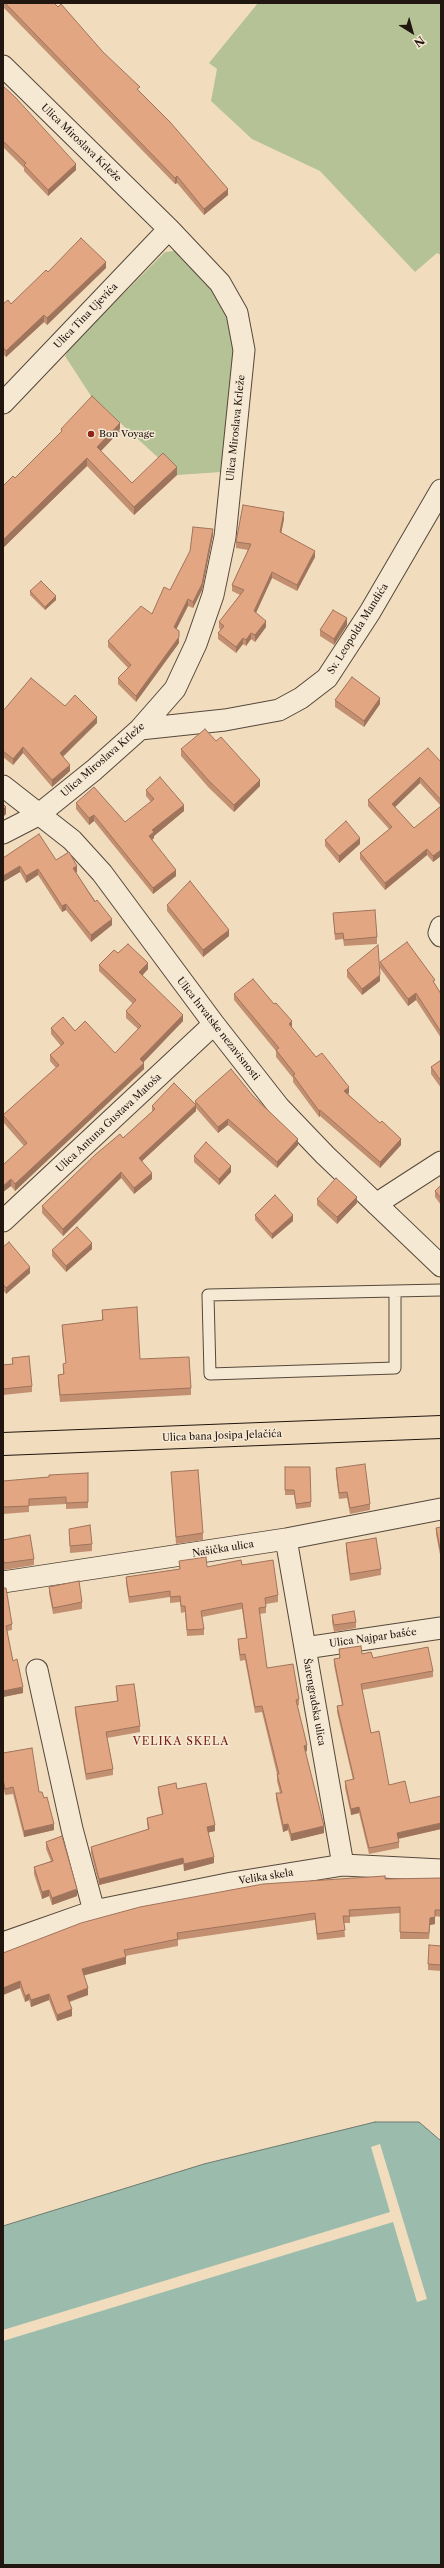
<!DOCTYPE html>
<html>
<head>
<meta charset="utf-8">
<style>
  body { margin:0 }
  #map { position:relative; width:444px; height:2568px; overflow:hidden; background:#f1ddbd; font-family:"Libre Caslon Text",serif }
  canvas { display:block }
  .frame { position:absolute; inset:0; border:4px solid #221610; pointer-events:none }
  .north { position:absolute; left:392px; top:12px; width:40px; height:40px; -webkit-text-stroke:3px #f6e9d4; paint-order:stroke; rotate:143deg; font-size:11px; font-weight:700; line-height:16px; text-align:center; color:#221610 }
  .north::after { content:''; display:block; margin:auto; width:14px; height:18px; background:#221610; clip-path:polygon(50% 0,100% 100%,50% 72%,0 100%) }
</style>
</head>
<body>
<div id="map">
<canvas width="444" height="2568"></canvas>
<div class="frame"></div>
<div class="north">N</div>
</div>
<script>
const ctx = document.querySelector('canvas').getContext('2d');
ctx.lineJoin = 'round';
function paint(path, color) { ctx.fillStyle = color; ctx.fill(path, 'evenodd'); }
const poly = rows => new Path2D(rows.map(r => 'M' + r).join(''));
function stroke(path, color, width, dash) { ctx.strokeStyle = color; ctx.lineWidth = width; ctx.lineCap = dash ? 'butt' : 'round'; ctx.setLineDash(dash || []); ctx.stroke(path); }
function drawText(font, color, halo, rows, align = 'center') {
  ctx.font = font + ' "Libre Caslon Text",serif'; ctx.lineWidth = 3; ctx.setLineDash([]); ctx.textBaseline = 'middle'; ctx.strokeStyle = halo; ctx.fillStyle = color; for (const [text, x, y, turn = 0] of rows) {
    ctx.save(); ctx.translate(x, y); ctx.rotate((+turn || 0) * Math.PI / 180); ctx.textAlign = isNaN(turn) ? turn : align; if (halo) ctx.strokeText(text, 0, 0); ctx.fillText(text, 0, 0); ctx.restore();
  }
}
const green = poly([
  [258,3,441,3,441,255,437,253,415,272,320,171,252,139,211,101,217,69,209,63],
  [174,251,191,263,220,300,233,332,235,350,221,472,177,475,91,396,65,356,70,347,165,252]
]);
const water = poly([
  [375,2122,419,2122,441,2141,441,2565,3,2565,3,2226,204,2164,375,2122]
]);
const pier = poly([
  [380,2144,427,2299,417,2302,393,2222,3,2341,3,2330,390,2212,371,2147]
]);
const lane = poly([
  [395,1291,395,1368,210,1374,208,1295,441,1290]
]);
const street = poly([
  [3,66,169,229,220,283,237,313,244,350,225,537,213,595,196,644,175,689,140,729,94,770,38,815,3,833],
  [3,403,169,229],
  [140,729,225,720,279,710,301,698,327,678,370,612,441,490],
  [3,786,72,840,102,873,214,1024,279,1107,325,1155,441,1266],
  [441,927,439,933,441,936],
  [376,1204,441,1162],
  [3,1221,214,1024],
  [286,1539,343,1865],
  [3,1582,286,1539,441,1509],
  [305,1648,441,1628],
  [37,1670,72,1829,94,1911],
  [3,1943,94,1911,232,1883,343,1865,441,1870]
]);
const primary = poly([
  [3,1444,441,1427]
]);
const wall = poly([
  [3,3,54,3,103,52,140,92,228,195,204,215,177,183,175,184,3,7],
  [3,86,76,170,48,196,24,171,24,168,3,147],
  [106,268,47,325,44,322,6,357,3,354,3,304,11,304,48,272],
  [61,429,120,431,101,451,132,483,177,475,134,515,87,466,3,548,3,486,15,478,61,433],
  [284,519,281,533,315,557,297,591,272,578,256,613,266,627,255,642,251,639,246,646,243,644,236,653,218,639,218,633,221,630,219,628,219,622,240,595,232,591,232,585,248,550,236,548,236,542],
  [213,535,202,590,193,608,188,606,176,629,179,643,136,702,118,684,118,678,128,668,108,647,108,641,152,614],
  [30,591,56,600,45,610,30,595],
  [347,625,334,645,320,636,320,630],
  [335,700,380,704,364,727,335,707],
  [65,706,97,723,63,757,70,771,52,787,23,753,13,765,3,757,3,711],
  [216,741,260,786,234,812,209,788,181,756,181,749],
  [441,762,441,856,433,862,427,855,385,890,360,859,360,853,389,829,368,806,368,800],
  [420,783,441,806,414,828,395,807],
  [146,790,184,811,154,836,154,838,152,840,176,876,153,894,94,821,89,825,76,809,76,803,125,822,151,802,146,796],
  [325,840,360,844,339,863,325,846],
  [3,858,56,860,77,872,76,873,112,925,91,942,66,910,62,912,38,875,26,883,20,872,3,882],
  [167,905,229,936,203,957,167,911],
  [333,913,377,937,377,944,344,946,343,939,335,940],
  [118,953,148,969,142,976,183,1021,143,1062,144,1069,15,1191,11,1186,3,1192,24,1146,3,1122,3,1115,56,1068,50,1061,50,1055,61,1046,51,1034,51,1028,75,1031,115,1053,138,1029,126,1018,126,1011,133,1004,99,971,99,965],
  [380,962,435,984,441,994,441,1038,416,1000,408,1006,380,968],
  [347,970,380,981,362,995,347,977],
  [234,994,292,1028,316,1057,349,1093,348,1094,401,1145,380,1168,320,1116,319,1117,293,1082,293,1078,276,1057,276,1051,234,1000],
  [441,1060,441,1088,431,1074,431,1067],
  [253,1096,298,1145,277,1168,228,1125,218,1133,196,1108,196,1111,142,1161,152,1179,134,1194,121,1178,63,1236,42,1213,42,1206,123,1138,152,1112,152,1106,195,1104,195,1101],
  [194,1156,231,1172,219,1185,194,1162],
  [441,1185,441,1205,435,1197,435,1191],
  [317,1199,357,1203,337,1224,317,1205],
  [255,1215,293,1221,272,1239,255,1220],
  [3,1247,30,1273,6,1294,3,1290],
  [92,1249,66,1272,52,1256,52,1250],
  [102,1310,140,1359,191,1388,191,1395,60,1402,58,1382,58,1375,63,1374,63,1364,66,1363,62,1332,62,1325,102,1320],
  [12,1358,32,1386,32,1392,3,1395,3,1365,12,1364],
  [285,1467,311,1502,311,1507,296,1509,294,1495,285,1495],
  [336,1468,370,1504,370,1510,350,1514,347,1498,339,1499,336,1475],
  [171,1472,203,1533,203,1540,176,1544],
  [88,1473,88,1508,66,1509,66,1504,29,1506,29,1512,3,1514,3,1481,49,1477],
  [441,1527,441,1560,436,1534,436,1528],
  [69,1529,92,1544,92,1551,70,1553],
  [3,1540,34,1559,34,1565,4,1570,3,1561],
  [346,1543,381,1569,381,1575,350,1581,346,1550],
  [179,1561,207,1567,242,1565,278,1595,278,1602,266,1604,266,1613,259,1614,267,1668,299,1699,299,1705,297,1706,307,1751,305,1752,324,1833,291,1841,288,1830,283,1832,276,1799,276,1793,280,1793,277,1781,277,1774,262,1712,255,1713,245,1660,240,1661,238,1645,238,1639,246,1638,242,1609,202,1617,204,1629,204,1635,187,1636,185,1612,181,1613,180,1602,170,1603,170,1597,129,1603,126,1583,126,1577,179,1569],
  [49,1587,82,1602,82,1609,53,1614,49,1593],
  [3,1588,12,1624,12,1630,7,1631,13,1661,23,1693,3,1697],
  [332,1615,356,1622,356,1628,334,1632,332,1622],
  [339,1649,362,1654,373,1658,433,1671,433,1677,362,1690,371,1733,389,1785,441,1829,398,1839,399,1842,399,1848,369,1854,359,1813,351,1815,345,1788,345,1781,353,1780,337,1712,337,1706,342,1705,334,1665,334,1659,339,1658],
  [116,1686,140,1726,140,1732,107,1738,113,1769,113,1775,86,1780,75,1713,75,1707,117,1701],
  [3,1753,44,1798,54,1830,24,1837,13,1794,5,1795,3,1785],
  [158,1787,177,1789,215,1831,208,1832,214,1863,184,1871,183,1864,99,1885,91,1853,91,1847,148,1830,147,1824,147,1818,162,1814,158,1793],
  [46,1842,77,1896,52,1905,49,1896,42,1899,34,1874,34,1867,51,1861,46,1849],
  [441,1878,441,1917,435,1916,435,1924,430,1925,429,1939,400,1939,400,1913,350,1917,350,1923,344,1923,345,1937,317,1940,315,1920,178,1940,178,1946,125,1956,126,1964,84,1975,88,1995,70,2002,72,2016,57,2021,49,2000,31,2007,29,2000,25,2002,20,1988,3,1995,3,1953,385,1879],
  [441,1946,441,1971,428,1970,428,1964]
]);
const shadedWall = poly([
  [76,164,76,170,48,196,48,190],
  [177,176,177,183,175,184,175,178],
  [228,189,228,195,204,215,204,209],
  [106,262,106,268,47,325,47,318],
  [44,315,44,322,6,357,6,351],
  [120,423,120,431,97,455,97,447],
  [87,458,87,466,3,548,3,540],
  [177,467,177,475,134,515,134,507],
  [284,512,284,519,280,539,280,532],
  [213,529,213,535,202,590,193,608,193,602],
  [315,551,315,557,297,591,297,585],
  [272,572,272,578,254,617,254,611],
  [56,596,56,600,45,610,45,607],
  [188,599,188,606,174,634,174,627],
  [347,618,347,625,334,645,334,639],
  [266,621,266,627,255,642,255,635],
  [251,633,251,639,246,646,246,640],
  [179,637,179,643,136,702,136,696],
  [243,638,243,644,236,653,236,647],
  [380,698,380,704,364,727,364,721],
  [97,717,97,723,60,759,60,753],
  [23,747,23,753,13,765,13,759],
  [70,765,70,771,52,787,52,780],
  [420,777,420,783,392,810,392,804],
  [260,780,260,786,234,812,234,805],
  [184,805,184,811,154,836,154,838,149,842,149,836,152,830],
  [6,807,6,814,3,817,3,810],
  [94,815,94,821,89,825,89,818],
  [360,838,360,844,339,863,339,856],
  [427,849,427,855,385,890,385,883],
  [441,850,441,856,433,862,433,856],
  [20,866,20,872,3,882,3,876],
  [77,866,77,872,73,874,73,868],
  [38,869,38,875,26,883,26,876],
  [176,870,176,876,153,894,153,888],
  [66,904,66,910,62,912,62,906],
  [112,919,112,925,91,942,91,935],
  [229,930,229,936,203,957,203,950],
  [148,963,148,969,139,979,139,972],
  [380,975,380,981,362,995,362,989],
  [416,993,416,1000,408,1006,408,999],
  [183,1015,183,1021,140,1066,140,1059],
  [292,1021,292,1028,289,1024],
  [144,1063,144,1069,15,1191,15,1184],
  [349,1087,349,1093,344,1097,344,1091],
  [196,1105,196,1111,139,1164,139,1158],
  [320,1110,320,1116,319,1117,319,1111],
  [228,1119,228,1125,218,1133,218,1127],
  [298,1139,298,1145,277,1168,277,1162],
  [401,1139,401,1145,380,1168,380,1162],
  [231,1166,231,1172,219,1185,219,1179],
  [121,1172,121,1178,63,1236,63,1229],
  [152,1173,152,1179,134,1194,134,1188],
  [11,1179,11,1186,3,1192,3,1186],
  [357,1197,357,1203,337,1224,337,1217],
  [293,1215,293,1221,272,1239,272,1234],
  [92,1243,92,1249,66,1272,66,1266],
  [30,1267,30,1273,6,1294,6,1288],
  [23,1687,23,1693,3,1697,3,1691],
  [307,1745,307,1751,304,1752,304,1746],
  [359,1807,359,1813,351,1815,351,1809],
  [441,1823,441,1829,397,1839,397,1833],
  [54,1824,54,1830,24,1837,24,1831],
  [288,1824,288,1830,283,1832,283,1825],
  [215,1825,215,1831,207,1833,207,1827],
  [324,1826,324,1833,291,1841,291,1834],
  [214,1857,214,1863,184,1871,184,1864],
  [183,1858,183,1864,99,1885,99,1879],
  [77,1889,77,1896,52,1905,52,1898],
  [49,1890,49,1896,42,1899,42,1892],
  [435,1917,435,1924,430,1925,429,1939,430,1918],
  [126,1957,126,1964,82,1976,82,1969],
  [20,1981,20,1988,3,1995,3,1988],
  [88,1988,88,1995,67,2002,67,1996],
  [29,1994,29,2000,25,2002,25,1996],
  [49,1994,49,2000,31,2007,31,2000],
  [72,2009,72,2016,57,2021,57,2015]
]);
const building = poly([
  [5,3,54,3,58,7,61,4,103,52,140,87,137,89,170,122,228,189,204,209,177,176,175,178,5,3],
  [3,86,15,97,76,164,48,190,24,165,26,163,3,141,3,86],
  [81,238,106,262,47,318,44,315,6,351,3,347,3,304,8,300,11,304,46,270,48,272,81,238],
  [92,396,120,423,97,447,132,483,163,453,177,467,134,507,87,458,3,540,3,486,13,476,15,478,62,431,61,429,92,396],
  [243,505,284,512,280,532,315,551,297,585,272,572,254,611,266,621,255,635,251,633,246,640,243,638,236,647,218,633,224,626,219,622,244,590,232,585,251,544,236,542,243,505],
  [193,527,213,529,202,584,193,602,188,599,174,627,179,631,179,637,136,696,118,678,131,665,108,641,141,606,152,614,164,587,170,590,190,551,193,527],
  [41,581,56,596,45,607,30,591,41,581],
  [333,610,347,618,334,639,320,630,333,610],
  [352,677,380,698,364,721,335,700,352,677],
  [31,678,65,706,75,695,97,717,60,753,70,765,52,780,23,747,13,759,3,751,3,711,31,678],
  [205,729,216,741,221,737,260,780,234,805,209,781,181,749,205,729],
  [428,748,441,762,441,800,420,777,392,804,414,828,441,806,441,850,433,856,427,849,385,883,360,853,392,827,368,800,428,748],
  [160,777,184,805,152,830,154,832,149,836,176,870,153,888,94,815,89,818,76,803,94,787,125,822,154,799,146,790,160,777],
  [3,804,6,807,3,810,3,804],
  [346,821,360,838,339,856,325,840,346,821],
  [39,834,56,860,69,852,77,866,73,868,95,902,97,900,112,919,91,935,66,904,62,906,38,869,26,876,20,866,3,876,3,858,39,834],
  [190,881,229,930,203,950,167,905,190,881],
  [375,910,377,937,344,940,343,933,335,934,333,913,375,910],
  [407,942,435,980,433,981,441,994,441,1032,416,993,408,999,380,962,407,942],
  [128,944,148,963,139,972,183,1015,140,1059,144,1063,15,1184,11,1179,3,1186,3,1165,27,1143,3,1115,59,1065,50,1055,64,1043,51,1028,63,1017,75,1031,85,1021,115,1053,141,1026,126,1011,136,1000,99,965,114,950,118,953,128,944],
  [378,945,380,975,362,989,347,970,378,945],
  [253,979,274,1004,276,1003,292,1021,289,1024,316,1057,322,1053,349,1087,344,1091,380,1123,382,1121,401,1139,380,1162,320,1110,319,1111,293,1075,295,1074,276,1050,279,1048,234,994,253,979],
  [441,1060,441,1081,431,1067,441,1060],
  [231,1069,253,1096,298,1139,277,1162,228,1119,218,1127,195,1101,231,1069],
  [174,1083,196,1105,139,1158,152,1173,134,1188,121,1172,63,1229,42,1206,96,1154,120,1134,123,1138,155,1109,152,1106,174,1083],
  [206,1142,231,1166,219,1179,194,1156,206,1142],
  [336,1178,357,1197,337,1217,317,1199,336,1178],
  [441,1185,441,1198,435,1191,441,1185],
  [275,1195,293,1215,272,1234,255,1215,275,1195],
  [77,1227,92,1243,66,1266,52,1250,77,1227],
  [9,1242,30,1267,6,1288,3,1284,3,1247,9,1242],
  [137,1307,140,1359,189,1357,191,1388,60,1395,58,1375,64,1374,63,1364,66,1363,62,1325,103,1320,102,1310,137,1307],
  [29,1356,32,1386,3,1389,3,1365,13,1364,12,1358,29,1356],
  [365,1464,370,1504,350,1508,347,1492,339,1493,336,1468,365,1464],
  [285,1467,310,1467,311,1502,296,1504,294,1490,285,1490,285,1467],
  [198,1470,203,1533,176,1537,171,1472,198,1470],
  [88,1473,88,1502,66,1503,66,1497,29,1499,29,1506,3,1507,3,1481,49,1477,49,1475,88,1473],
  [90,1525,92,1544,70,1546,69,1529,90,1525],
  [441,1527,441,1554,436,1528,441,1527],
  [30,1535,34,1559,4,1563,3,1555,3,1540,30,1535],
  [376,1538,381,1569,350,1574,346,1543,376,1538],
  [206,1557,207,1567,241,1560,242,1565,273,1560,278,1595,265,1598,266,1607,259,1608,267,1668,293,1664,299,1699,296,1700,307,1745,304,1746,324,1826,291,1834,288,1824,283,1825,276,1793,282,1793,277,1774,279,1774,262,1706,255,1707,245,1654,240,1655,238,1639,247,1638,242,1603,201,1611,204,1629,187,1630,185,1606,181,1606,180,1596,170,1597,170,1591,129,1597,126,1577,180,1569,179,1561,206,1557],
  [79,1581,82,1602,53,1608,49,1587,79,1581],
  [3,1588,6,1588,12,1624,6,1626,13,1661,17,1659,23,1687,3,1691,3,1588],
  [354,1611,356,1622,334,1625,332,1615,354,1611],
  [361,1646,362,1654,371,1652,373,1658,428,1647,433,1671,361,1684,371,1733,379,1731,389,1785,405,1781,410,1803,441,1796,441,1823,397,1833,399,1842,369,1848,359,1807,351,1809,345,1781,354,1779,337,1706,343,1705,334,1659,340,1658,339,1649,361,1646],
  [134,1684,140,1726,106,1732,113,1769,86,1774,75,1707,118,1701,116,1686,134,1684],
  [32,1748,39,1792,42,1792,44,1798,47,1797,54,1824,24,1831,13,1787,5,1789,3,1779,3,1753,32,1748],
  [176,1783,177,1789,206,1783,215,1825,207,1827,214,1857,184,1864,183,1858,99,1879,91,1847,149,1829,147,1818,163,1814,158,1787,176,1783],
  [62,1836,77,1889,52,1898,49,1890,42,1892,34,1867,53,1861,46,1842,62,1836],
  [385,1876,385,1879,441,1878,441,1910,435,1910,435,1917,430,1918,429,1933,400,1932,400,1907,349,1910,350,1916,343,1916,345,1930,317,1934,315,1913,177,1933,178,1939,124,1950,126,1957,82,1969,88,1988,67,1996,72,2009,57,2015,49,1994,31,2000,29,1994,25,1996,20,1981,3,1988,3,1953,81,1923,140,1907,263,1884,385,1876],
  [429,1945,441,1946,441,1965,428,1964,429,1945]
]);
const markers = [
  [91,434,4,"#8f2418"]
];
const streetNames = [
  ["Ulica Miroslava Krleže",81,143,44],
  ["Ulica Tina Ujevića",86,316,-46],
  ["Ulica Miroslava Krleže",236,428,-84],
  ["Sv. Leopolda Mandića",358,629,-58],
  ["Ulica Miroslava Krleže",103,760,-41],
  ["Ulica hrvatske nezavisnosti",218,1029,52],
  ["Ulica Antuna Gustava Matoša",109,1123,-43],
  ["Ulica bana Josipa Jelačića",222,1436,-2],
  ["Našička ulica",223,1549,-9],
  ["Ulica Najpar bašće",373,1638,-8],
  ["Šarengradska ulica",314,1702,80],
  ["Velika skela",266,1877,-9]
];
const poiNames = [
  ["Bon Voyage",99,434]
];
const neighbourhoodNames = [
  ["VELIKA SKELA",181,1742]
];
paint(green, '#b4c295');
paint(water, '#9bbcad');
stroke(water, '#6b7a6e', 1);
paint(pier, '#f1ddbd');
stroke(lane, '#56483b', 13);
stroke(street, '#56483b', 23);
stroke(primary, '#221610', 24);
stroke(lane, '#f6e9d4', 11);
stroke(street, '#f6e9d4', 21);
stroke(primary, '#f1ddbd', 22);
paint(wall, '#c38f71');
paint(shadedWall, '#9f745c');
paint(building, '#e3a683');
stroke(building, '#9f745c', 1);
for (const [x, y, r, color] of markers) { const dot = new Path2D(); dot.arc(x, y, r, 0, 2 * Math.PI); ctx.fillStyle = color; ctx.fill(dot); stroke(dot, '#f6e9d4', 1.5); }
drawText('10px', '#221610', '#f6e9d4', streetNames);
drawText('10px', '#221610', '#f6e9d4', poiNames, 'left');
ctx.letterSpacing = '1px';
drawText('11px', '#7a1f14', '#f6e9d4', neighbourhoodNames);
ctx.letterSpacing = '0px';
</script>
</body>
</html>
